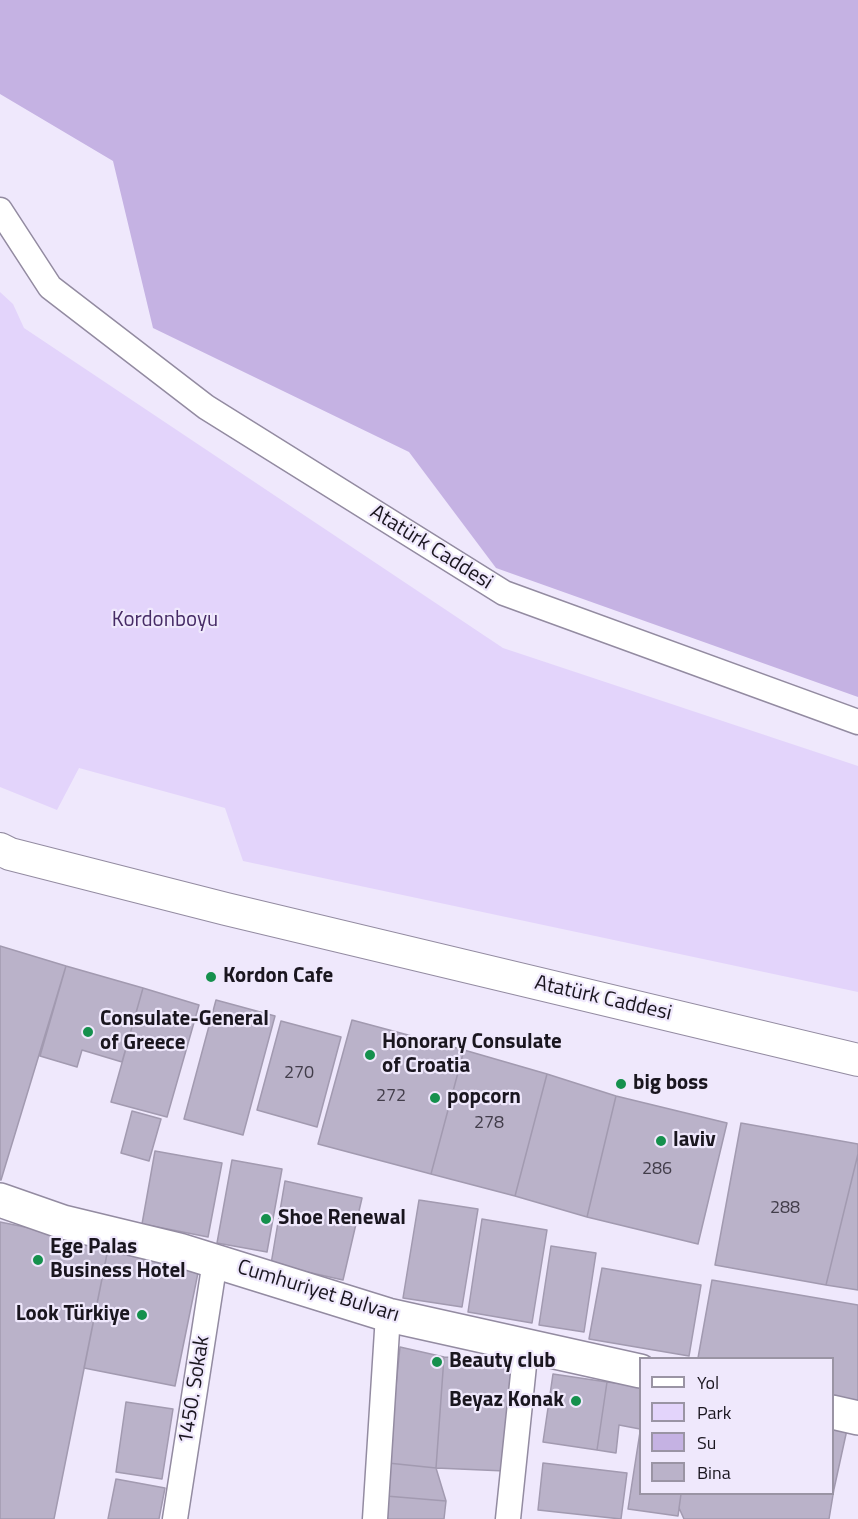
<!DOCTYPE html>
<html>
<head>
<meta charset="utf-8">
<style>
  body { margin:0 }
  #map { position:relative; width:858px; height:1519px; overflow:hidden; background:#efe8fc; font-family:"Titillium Web",sans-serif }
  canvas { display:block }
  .legend { position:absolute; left:639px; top:1357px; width:195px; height:138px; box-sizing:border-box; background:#efe8fc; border:2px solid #9a94a4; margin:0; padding:8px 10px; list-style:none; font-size:18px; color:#1a161f }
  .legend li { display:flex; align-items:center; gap:12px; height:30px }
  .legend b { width:30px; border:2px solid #9a94a4 }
</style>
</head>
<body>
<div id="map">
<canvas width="858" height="1519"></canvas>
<ul class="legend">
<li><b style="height:8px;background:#fff"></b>Yol</li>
<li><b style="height:16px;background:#e3d4fb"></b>Park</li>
<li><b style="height:16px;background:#c5b2e3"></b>Su</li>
<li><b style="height:16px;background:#bab2c9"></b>Bina</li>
</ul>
</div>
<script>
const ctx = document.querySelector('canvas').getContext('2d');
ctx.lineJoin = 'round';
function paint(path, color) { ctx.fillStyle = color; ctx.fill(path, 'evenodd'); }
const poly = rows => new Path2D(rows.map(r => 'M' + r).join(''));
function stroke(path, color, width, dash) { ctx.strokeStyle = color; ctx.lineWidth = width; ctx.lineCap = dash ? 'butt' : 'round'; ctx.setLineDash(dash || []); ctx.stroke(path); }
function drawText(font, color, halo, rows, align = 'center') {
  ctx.font = font + ' "Titillium Web",sans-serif'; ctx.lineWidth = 4.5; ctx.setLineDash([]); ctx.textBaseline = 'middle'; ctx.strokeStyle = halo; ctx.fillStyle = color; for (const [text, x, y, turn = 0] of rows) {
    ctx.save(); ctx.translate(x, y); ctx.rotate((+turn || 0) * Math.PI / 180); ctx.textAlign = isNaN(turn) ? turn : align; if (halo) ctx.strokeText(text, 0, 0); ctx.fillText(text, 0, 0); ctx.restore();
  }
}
const green = poly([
  [0,292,13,304,24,328,503,648,858,766,858,992,243,861,225,808,79,768,57,810,0,787]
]);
const water = poly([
  [0,0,858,0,858,697,496,568,409,452,153,328,113,161,0,94]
]);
const building = poly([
  [0,946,66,966,1,1180,0,1180,0,946],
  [66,966,143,988,122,1062,82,1050,77,1067,40,1056,66,966],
  [143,988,199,1005,167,1117,111,1102,143,988],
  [216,1000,275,1016,243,1135,184,1119,216,1000],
  [352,1020,464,1050,431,1174,318,1144,352,1020],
  [281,1021,341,1037,317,1127,257,1110,281,1021],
  [464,1050,547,1074,515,1196,431,1174,464,1050],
  [547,1074,616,1096,587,1217,515,1196,547,1074],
  [616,1096,727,1123,698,1244,587,1217,616,1096],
  [132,1111,161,1119,149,1161,121,1153,132,1111],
  [741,1123,858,1144,858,1154,826,1285,715,1265,741,1123],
  [155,1151,222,1163,208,1237,142,1224,155,1151],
  [858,1154,858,1290,826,1285,858,1154],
  [232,1160,282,1169,267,1252,217,1243,232,1160],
  [285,1181,362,1198,343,1280,271,1264,285,1181],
  [419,1200,478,1209,462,1307,403,1298,419,1200],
  [482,1219,547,1230,532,1323,468,1312,482,1219],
  [0,1222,109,1244,54,1519,0,1519,0,1222],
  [109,1244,200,1263,175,1386,84,1368,109,1244],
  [551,1246,596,1253,584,1332,539,1325,551,1246],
  [602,1268,701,1285,689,1356,589,1339,602,1268],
  [712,1280,858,1305,858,1401,832,1397,832,1358,698,1358,712,1280],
  [400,1347,444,1357,436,1468,388,1463,400,1347],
  [444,1357,513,1360,505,1471,436,1468,444,1357],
  [553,1374,607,1382,597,1450,543,1442,553,1374],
  [607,1382,640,1386,640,1429,619,1425,616,1453,597,1450,607,1382],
  [126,1402,173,1409,162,1479,116,1472,126,1402],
  [832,1422,848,1425,834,1489,832,1489,832,1422],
  [640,1432,640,1494,681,1494,678,1516,628,1509,640,1432],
  [388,1463,436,1468,446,1501,386,1496,388,1463],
  [543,1463,627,1473,621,1519,538,1510,543,1463],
  [116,1479,165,1488,159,1519,108,1519,116,1479],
  [832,1489,834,1489,829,1519,684,1519,679,1508,681,1494,832,1494,832,1489],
  [386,1496,446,1501,444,1519,383,1519,386,1496]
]);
const pedestrian = poly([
  [0,210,50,287,206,407,504,593,858,722],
  [175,1519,215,1261],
  [375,1519,388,1315],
  [508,1519,526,1346]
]);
const minor = poly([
  [0,849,10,854,226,909,858,1060]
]);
const tertiary = poly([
  [0,1200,63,1222,179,1250,388,1315,640,1371],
  [832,1412,858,1418]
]);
const markers = [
  [211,977,6,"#15904d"],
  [88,1032,6,"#15904d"],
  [370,1055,6,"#15904d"],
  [621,1084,6,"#15904d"],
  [435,1098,6,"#15904d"],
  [661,1141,6,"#15904d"],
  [266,1219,6,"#15904d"],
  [38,1260,6,"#15904d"],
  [142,1315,6,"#15904d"],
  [437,1362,6,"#15904d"],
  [576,1401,6,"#15904d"]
];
const numberNames = [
  ["270",299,1074],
  ["272",391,1097],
  ["278",489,1124],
  ["286",657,1170],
  ["288",785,1209]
];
const streetNames = [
  ["Atatürk Caddesi",431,548,32],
  ["Atatürk Caddesi",603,999,13],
  ["Cumhuriyet Bulvarı",318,1292,17],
  ["1450. Sokak",195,1390,-81]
];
const parkNames = [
  ["Kordonboyu",165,621]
];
const poiNames = [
  ["Kordon Cafe",223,977],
  ["Consulate-General",100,1020],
  ["of Greece",100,1044],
  ["Honorary Consulate",382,1043],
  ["of Croatia",382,1067],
  ["big boss",633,1084],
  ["popcorn",447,1098],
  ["laviv",673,1141],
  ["Shoe Renewal",278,1219],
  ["Ege Palas",50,1248],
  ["Business Hotel",50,1272],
  ["Look Türkiye",130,1315,"right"],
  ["Beauty club",449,1362],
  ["Beyaz Konak",564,1401,"right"]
];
paint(green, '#e3d4fb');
paint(water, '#c5b2e3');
paint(building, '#bab2c9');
stroke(building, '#a29ab0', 1.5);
stroke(pedestrian, '#938ba1', 27);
stroke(minor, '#938ba1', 34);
stroke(tertiary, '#938ba1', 36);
stroke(pedestrian, '#fff', 24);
stroke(minor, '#fff', 32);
stroke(tertiary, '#fff', 33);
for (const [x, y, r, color] of markers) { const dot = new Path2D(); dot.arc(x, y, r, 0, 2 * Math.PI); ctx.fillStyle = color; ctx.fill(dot); stroke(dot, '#efe8fc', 2); }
drawText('18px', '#423d4a', null, numberNames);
drawText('21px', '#1a161f', '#efe8fc', streetNames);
drawText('21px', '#462b66', '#efe8fc', parkNames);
drawText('bold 21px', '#1a161f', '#efe8fc', poiNames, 'left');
</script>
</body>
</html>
